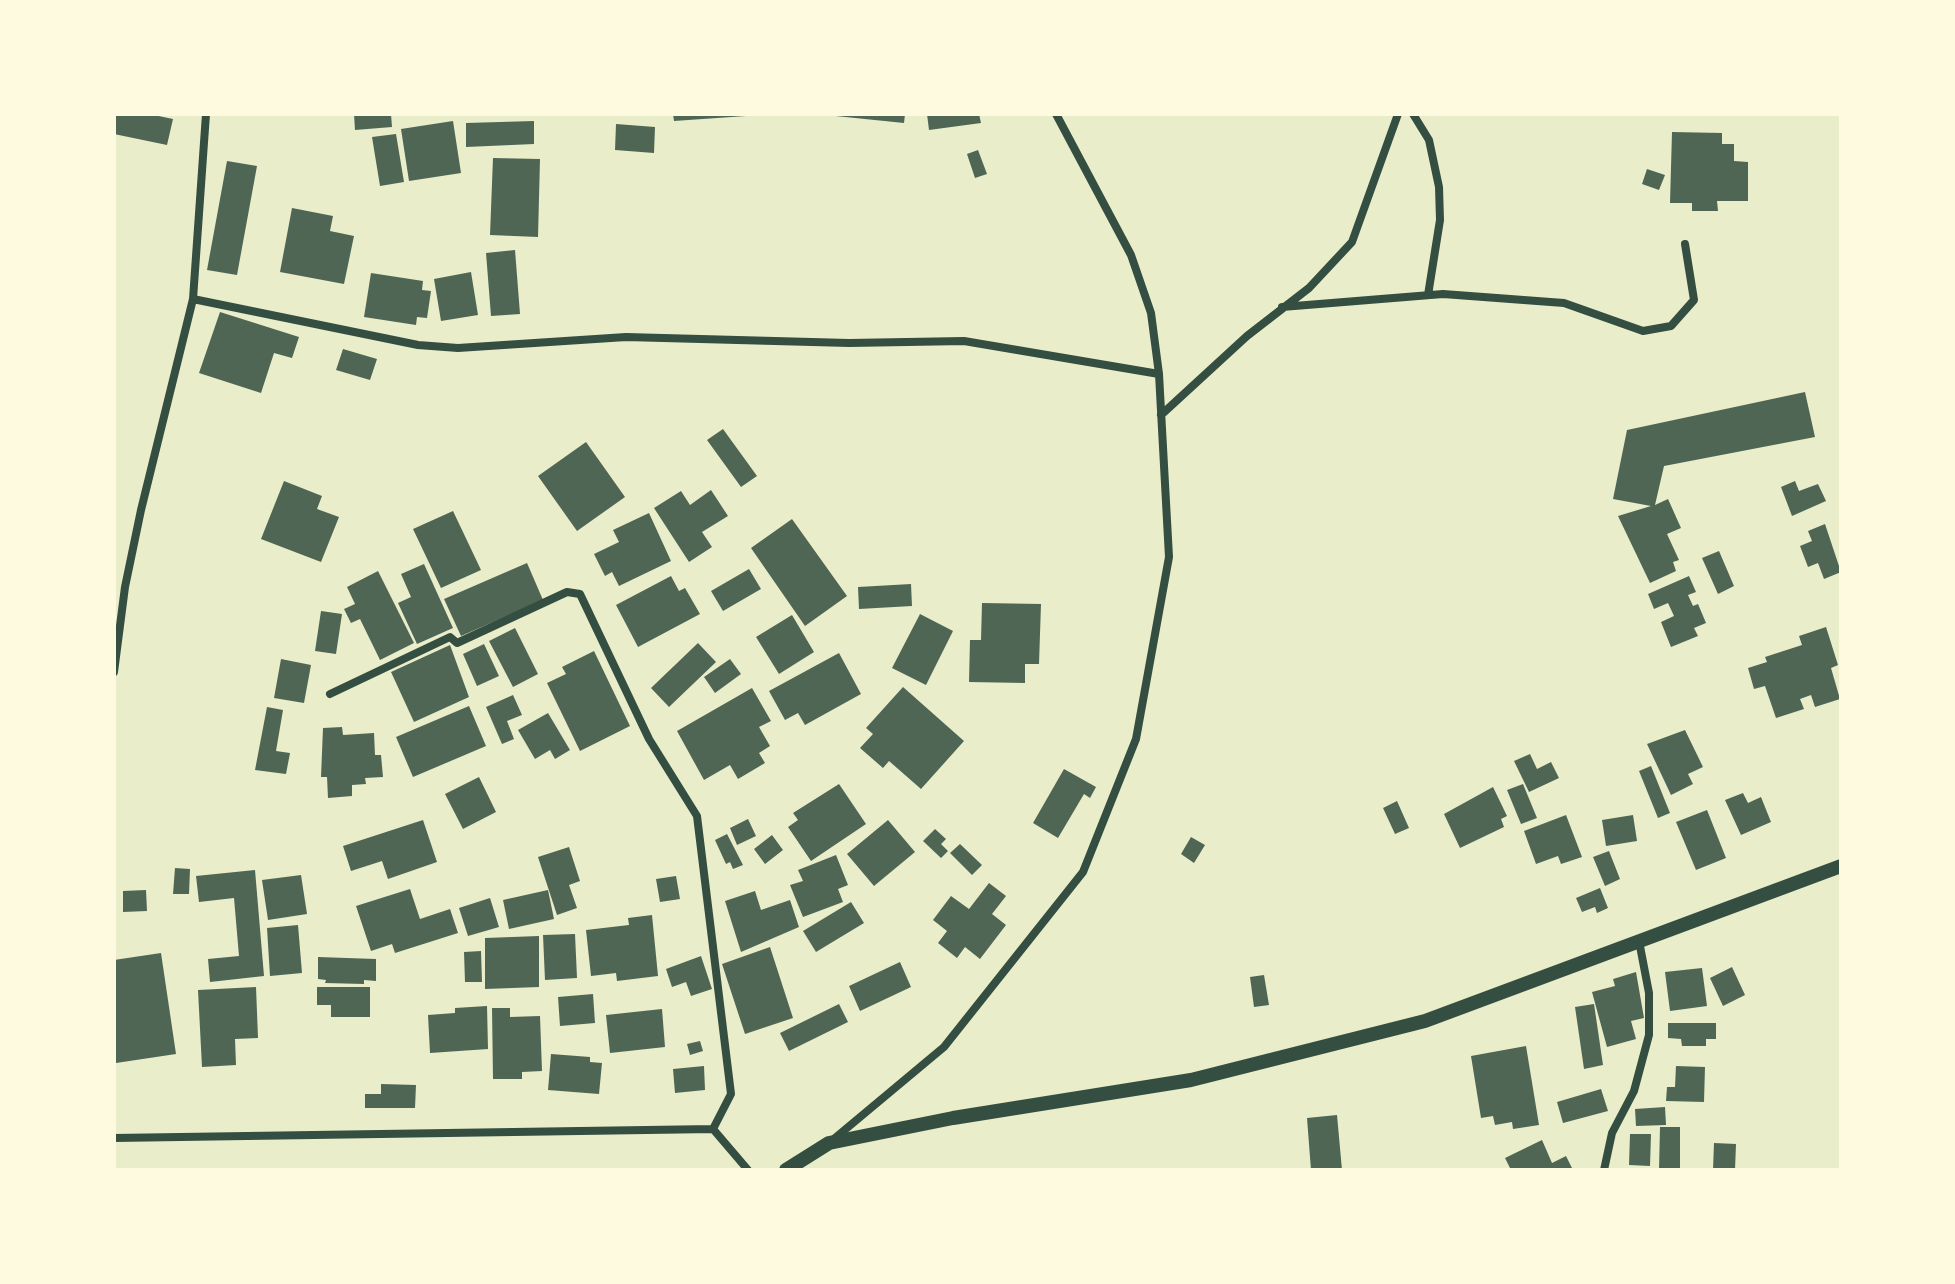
<!DOCTYPE html>
<html>
<head>
<meta charset="utf-8">
<style>
  body { margin:0 }
  #map { position:relative; width:1955px; height:1284px; overflow:hidden; background:#e9edc9; font-family:Raleway,sans-serif }
  canvas { display:block }
  .frame { position:absolute; inset:0; border:116px solid #fefae0; pointer-events:none }
</style>
</head>
<body>
<div id="map">
<canvas width="1955" height="1284"></canvas>
<div class="frame"></div>
</div>
<script>
const ctx = document.querySelector('canvas').getContext('2d');
ctx.lineJoin = 'round';
function paint(path, color) { ctx.fillStyle = color; ctx.fill(path, 'evenodd'); }
const poly = rows => new Path2D(rows.map(r => 'M' + r).join(''));
function stroke(path, color, width, dash) { ctx.strokeStyle = color; ctx.lineWidth = width; ctx.lineCap = dash ? 'butt' : 'round'; ctx.setLineDash(dash || []); ctx.stroke(path); }
const building = poly([
  [114,114,149,114,173,119,167,145,114,134],
  [354,114,391,114,392,127,355,130],
  [673,114,746,114,746,116,674,121],
  [816,114,905,114,904,123],
  [927,114,979,114,981,123,929,130],
  [453,121,461,173,409,181,401,129],
  [534,121,534,144,466,147,466,123],
  [616,124,655,127,654,153,615,150],
  [1672,132,1722,133,1722,144,1734,144,1734,161,1748,162,1748,201,1717,201,1718,211,1692,211,1692,203,1670,203],
  [396,134,404,182,380,186,372,137],
  [978,150,987,174,975,178,967,154],
  [493,158,540,159,538,237,490,235],
  [227,161,257,166,237,275,207,270],
  [1647,169,1665,175,1659,190,1642,184],
  [292,208,333,216,330,231,354,236,344,284,280,272],
  [515,250,520,314,491,316,486,253],
  [471,272,478,315,441,321,434,279],
  [371,273,423,281,422,290,431,291,427,318,417,317,416,325,364,317],
  [220,312,299,337,292,358,274,353,261,393,199,373],
  [343,349,377,359,370,380,336,370],
  [1805,392,1815,437,1664,466,1655,505,1668,499,1681,528,1667,534,1679,560,1673,562,1676,571,1650,583,1618,516,1651,506,1613,499,1627,430],
  [723,429,757,476,741,487,707,440],
  [586,442,625,497,577,531,538,476],
  [284,481,322,496,317,509,339,517,321,562,261,539],
  [1795,481,1799,491,1818,484,1826,501,1792,516,1781,487],
  [711,490,728,516,702,532,712,547,689,562,654,508,681,491,690,505],
  [453,511,481,570,441,588,413,529],
  [649,513,671,561,619,586,612,572,605,576,594,554,619,542,613,530],
  [792,519,847,596,805,626,751,548],
  [1825,524,1841,572,1824,579,1818,563,1808,567,1800,546,1812,541,1808,531],
  [1719,551,1734,586,1718,594,1702,558],
  [527,563,543,600,461,636,444,599],
  [424,564,453,628,417,644,398,603,411,597,401,574],
  [749,569,761,589,723,611,711,591],
  [378,571,414,643,380,660,360,619,351,623,344,609,355,604,347,587],
  [671,576,679,591,685,588,700,614,638,647,616,605],
  [1689,576,1696,592,1688,595,1693,606,1698,604,1706,623,1694,628,1698,636,1671,647,1661,622,1674,616,1668,603,1654,609,1648,594],
  [911,584,912,606,859,609,858,587],
  [982,603,1041,604,1039,664,1025,664,1025,683,969,682,970,640,981,640],
  [321,611,342,614,336,654,315,651],
  [920,614,953,631,926,685,892,668],
  [792,615,814,652,779,674,756,637],
  [1826,627,1838,665,1831,668,1840,699,1815,707,1811,695,1800,699,1804,709,1776,718,1765,686,1754,689,1748,668,1767,662,1765,657,1802,645,1799,636],
  [515,628,538,674,513,687,489,641],
  [698,643,716,662,669,707,651,688],
  [484,644,499,676,477,686,463,654],
  [450,645,469,697,414,722,391,672],
  [594,651,630,726,580,751,547,683,566,674,562,667],
  [839,653,861,694,805,725,798,713,785,720,769,691],
  [281,659,311,665,304,703,274,698],
  [730,659,741,674,715,693,704,677],
  [903,687,964,741,921,789,889,761,883,768,860,748,873,734,866,728],
  [752,688,771,721,759,727,770,746,759,753,765,763,738,779,730,765,704,780,677,731],
  [513,695,522,715,507,721,514,739,502,744,486,707],
  [469,706,486,746,413,777,396,737],
  [267,707,283,710,276,751,290,753,286,774,255,770],
  [548,713,570,750,555,759,550,750,535,759,518,730],
  [342,727,343,735,374,733,375,755,381,755,383,777,365,778,366,784,352,785,352,796,328,798,327,777,321,777,323,728],
  [1685,730,1703,767,1688,774,1693,784,1671,795,1647,744],
  [1530,754,1537,769,1551,762,1559,778,1529,792,1514,761],
  [1651,766,1670,813,1658,818,1639,771],
  [1064,769,1096,787,1090,798,1084,794,1058,838,1033,823],
  [479,777,496,812,463,829,445,794],
  [839,784,866,824,811,861,788,827,798,820,793,813],
  [1523,784,1537,818,1521,824,1507,790],
  [1493,787,1507,816,1501,819,1504,827,1460,848,1444,814],
  [1743,793,1748,803,1761,797,1771,822,1741,835,1725,800],
  [1397,801,1409,828,1395,834,1383,808],
  [1707,810,1726,858,1696,870,1676,822],
  [1566,815,1582,857,1561,864,1558,856,1536,864,1524,831],
  [1633,815,1637,841,1606,846,1602,820],
  [748,819,756,836,737,845,730,828],
  [423,820,437,862,388,879,382,861,351,871,343,846],
  [888,820,915,852,874,886,847,854],
  [935,829,946,839,941,844,948,851,941,858,923,841],
  [727,834,743,865,733,869,730,862,726,864,715,840],
  [772,835,783,850,765,864,754,849],
  [1191,837,1205,845,1194,863,1181,854],
  [960,844,982,865,972,875,950,853],
  [569,847,580,881,569,885,577,908,557,915,538,857],
  [1609,851,1620,879,1605,886,1593,857],
  [836,855,848,885,838,889,843,902,803,917,790,885,803,881,798,870],
  [175,868,190,869,189,894,173,894],
  [255,870,264,976,210,982,208,959,239,956,234,898,199,902,196,876],
  [301,875,307,914,268,920,262,880],
  [676,876,680,899,660,902,656,879],
  [989,883,1006,896,992,914,1006,925,980,959,965,947,957,958,938,943,947,931,933,920,951,896,969,909],
  [1600,888,1608,908,1597,913,1595,907,1582,912,1576,898],
  [410,889,420,919,450,909,458,933,395,953,392,944,371,951,356,906],
  [146,890,147,911,123,912,123,891],
  [548,890,554,919,509,929,503,900],
  [755,891,761,910,790,900,799,927,741,952,725,901],
  [490,898,499,927,468,936,459,908],
  [851,902,864,923,816,952,803,931],
  [652,915,658,976,617,981,616,973,591,976,586,930,629,925,628,918],
  [298,925,302,973,270,976,267,928],
  [575,934,577,978,545,980,543,935],
  [539,936,539,987,485,989,485,938],
  [770,947,793,1018,745,1034,722,964],
  [481,951,482,982,465,982,464,952],
  [161,953,176,1054,116,1063,114,960],
  [701,956,712,989,691,996,686,982,672,987,666,969],
  [318,957,376,959,376,981,364,980,364,984,325,983,326,980,318,979],
  [900,962,911,987,860,1011,849,986],
  [1732,967,1745,995,1723,1006,1710,978],
  [1702,968,1707,1006,1670,1011,1665,972],
  [1636,972,1644,1018,1631,1021,1636,1039,1607,1047,1592,992,1615,986,1613,979],
  [1264,975,1269,1005,1254,1007,1250,977],
  [256,987,258,1038,235,1039,236,1065,202,1067,198,990],
  [317,987,370,987,370,1017,331,1017,331,1005,317,1005],
  [593,994,595,1023,560,1026,558,997],
  [839,1004,848,1022,789,1051,780,1033],
  [1594,1004,1603,1065,1584,1069,1575,1007],
  [487,1006,488,1049,430,1053,428,1015,455,1013,455,1008],
  [492,1008,510,1008,510,1017,540,1016,542,1071,522,1072,522,1079,493,1079],
  [662,1009,665,1047,610,1053,606,1015],
  [1668,1023,1716,1023,1716,1039,1706,1039,1706,1046,1682,1046,1681,1039,1668,1038],
  [700,1041,703,1051,690,1055,687,1044],
  [1526,1046,1539,1125,1513,1129,1512,1122,1495,1125,1493,1116,1481,1118,1471,1056],
  [551,1054,590,1057,590,1062,602,1063,599,1094,548,1090],
  [704,1066,705,1090,675,1093,673,1069],
  [1676,1066,1705,1067,1704,1102,1666,1101,1667,1087,1675,1087],
  [381,1084,416,1085,415,1108,365,1108,365,1094,381,1094],
  [1601,1089,1608,1111,1563,1123,1557,1102],
  [1665,1107,1666,1125,1636,1126,1635,1109],
  [1337,1115,1342,1170,1311,1170,1307,1118],
  [1660,1127,1680,1127,1680,1170,1659,1170],
  [1630,1134,1651,1134,1650,1166,1629,1165],
  [1542,1140,1552,1163,1566,1156,1573,1170,1511,1170,1505,1158],
  [1714,1143,1736,1144,1735,1170,1713,1170]
]);
const minor = poly([
  [1413,114,1429,140,1439,187,1440,220,1428,295],
  [193,299,418,345,458,348,626,337,849,343,964,341,1159,374],
  [1282,307,1443,294,1564,303,1643,331,1671,326,1694,300,1685,244],
  [1161,415,1247,336,1309,288,1352,242,1398,114],
  [114,672,125,587,141,510,193,299,206,114],
  [330,694,450,637,457,643,567,592,580,594,649,739,697,816,731,1094,713,1129],
  [713,1129,748,1170],
  [114,1138,713,1129],
  [835,1138,944,1047,1083,872,1136,739,1169,557,1159,374,1151,313,1131,255,1056,114],
  [1604,1170,1612,1133,1634,1091,1649,1035,1649,993,1639,941]
]);
const tertiary = poly([
  [786,1170,829,1143,953,1118,1191,1080,1425,1021,1841,866]
]);
paint(building, '#4f6655');
stroke(minor, '#344e41', 8);
stroke(tertiary, '#344e41', 14);
</script>
</body>
</html>
